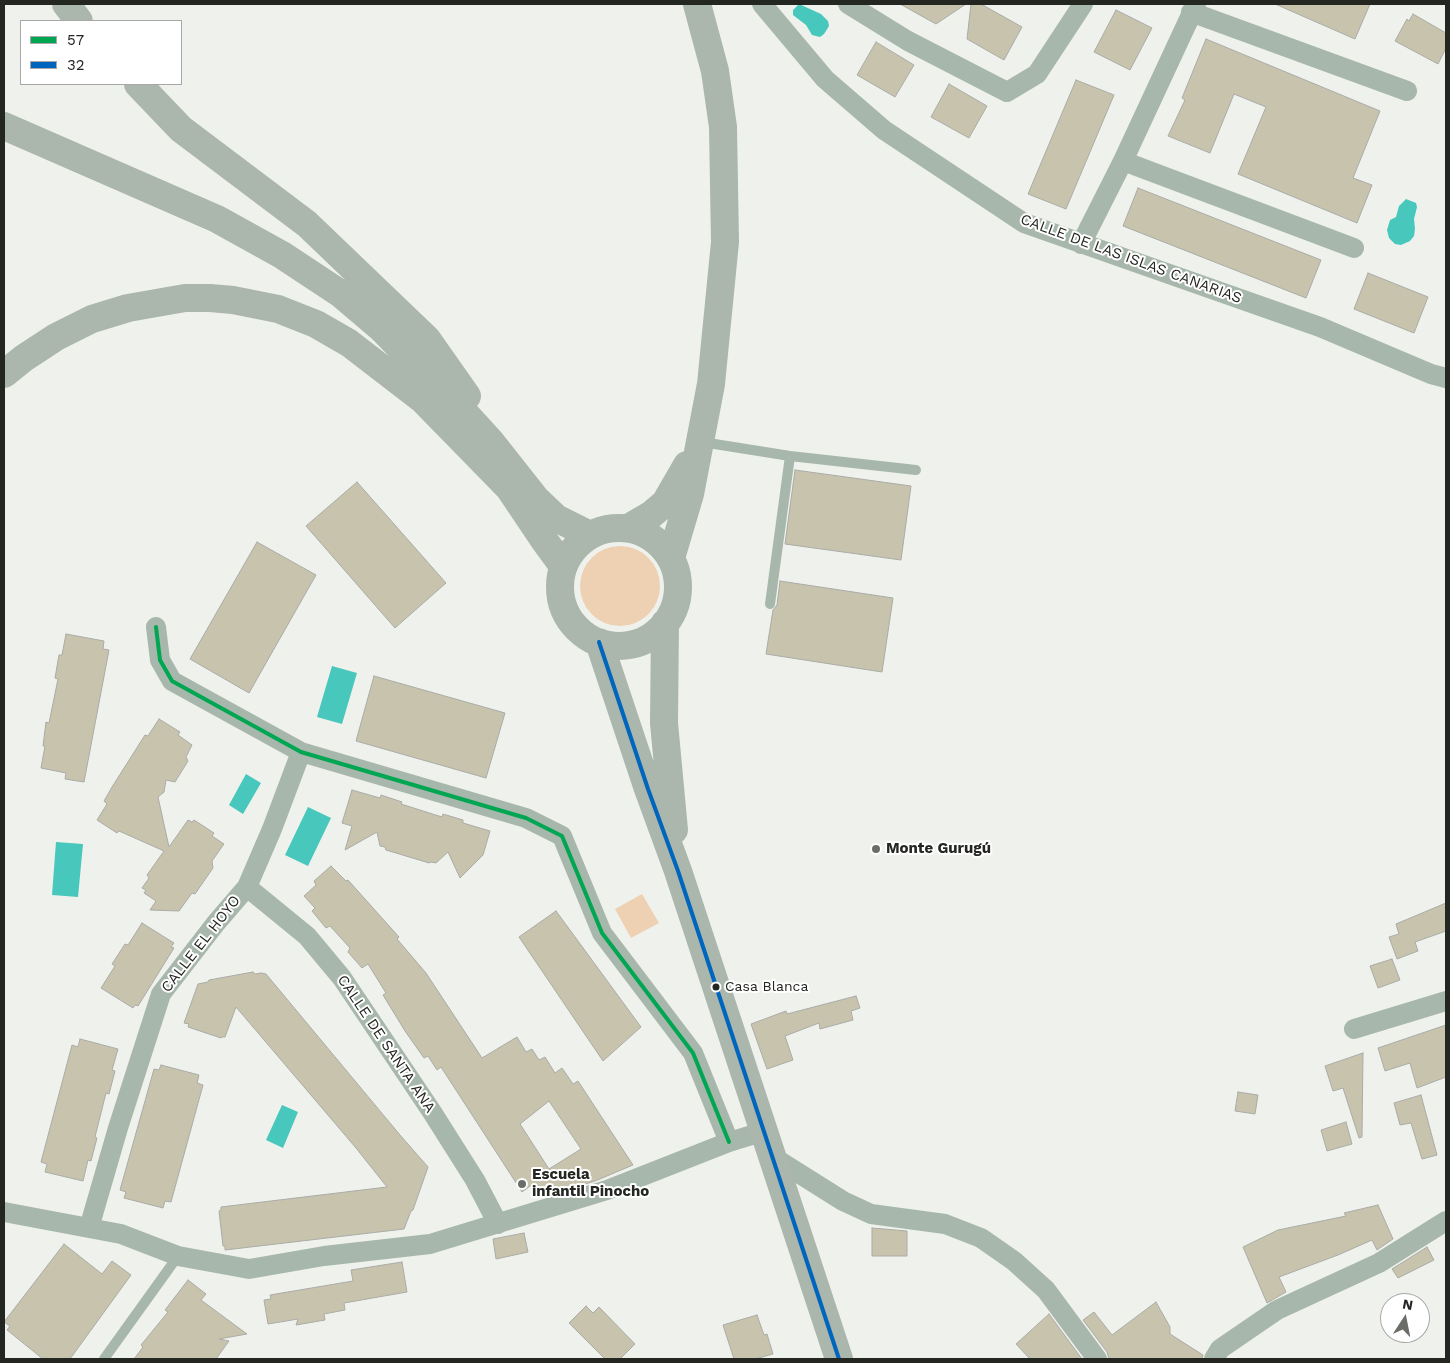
<!DOCTYPE html>
<html>
<head>
<meta charset="utf-8">
<style>
  body { margin:0 }
  #map { position:relative; width:1450px; height:1363px; overflow:hidden; background:#eff2ec; font-family:"Work Sans",sans-serif }
  canvas { display:block }
  .frame { position:absolute; inset:0; border:5px solid #242622; pointer-events:none }
  .legend { position:absolute; left:20px; top:20px; width:162px; height:65px; box-sizing:border-box; background:#fff; border:1px solid #a7a8a7; margin:0; padding:6px 9px; list-style:none; font-size:15px; color:#242622 }
  .legend li { display:flex; align-items:center; gap:10px; height:25px }
  .legend b { width:25px; border:1px solid #a7a8a7 }
  .north { position:absolute; left:1380px; top:1293px; width:50px; height:50px; box-sizing:border-box; background:#fff; border:1px solid #a7a8a7; border-radius:50%; rotate:11deg; font-size:14px; font-weight:700; line-height:20px; text-align:center; color:#242622 }
  .north::after { content:''; display:block; margin:auto; width:18px; height:22px; background:#6b6d69; clip-path:polygon(50% 0,100% 100%,50% 72%,0 100%) }
</style>
</head>
<body>
<div id="map">
<canvas width="1450" height="1363"></canvas>
<div class="frame"></div>
<ul class="legend">
<li><b style="height:6px;background:#00a651"></b>57</li>
<li><b style="height:6px;background:#0065bd"></b>32</li>
</ul>
<div class="north">N</div>
</div>
<script>
const ctx = document.querySelector('canvas').getContext('2d');
ctx.lineJoin = 'round';
function paint(path, color) { ctx.fillStyle = color; ctx.fill(path, 'evenodd'); }
const poly = rows => new Path2D(rows.map(r => 'M' + r).join(''));
function stroke(path, color, width, dash) { ctx.strokeStyle = color; ctx.lineWidth = width; ctx.lineCap = dash ? 'butt' : 'round'; ctx.setLineDash(dash || []); ctx.stroke(path); }
function drawText(font, color, halo, rows, align = 'center') {
  ctx.font = font + ' "Work Sans",sans-serif'; ctx.lineWidth = 4; ctx.setLineDash([]); ctx.textBaseline = 'middle'; ctx.strokeStyle = halo; ctx.fillStyle = color; for (const [text, x, y, turn = 0] of rows) {
    ctx.save(); ctx.translate(x, y); ctx.rotate((+turn || 0) * Math.PI / 180); ctx.textAlign = isNaN(turn) ? turn : align; if (halo) ctx.strokeText(text, 0, 0); ctx.fillText(text, 0, 0); ctx.restore();
  }
}
const green = poly([
  '580 586a40 40 0 1 1 80 0a40 40 0 1 1-80 0Z',
  [642,894,659,923,631,938,615,909]
]);
const water = poly([
  [799,4,821,14,828,21,829,26,824,34,820,37,812,35,806,25,793,15,793,10],
  [1406,199,1416,203,1417,207,1414,219,1415,229,1414,236,1410,241,1401,245,1395,244,1389,238,1387,230,1390,220,1396,217,1399,206],
  [332,666,357,673,342,724,317,717],
  [246,774,261,783,243,814,229,805],
  [308,807,331,818,308,866,285,855],
  [56,842,83,844,78,897,52,895],
  [282,1105,298,1112,283,1148,266,1140]
]);
const building = poly([
  [900,4,966,4,936,24,900,4],
  [971,4,981,4,1022,27,1004,60,967,39,971,4],
  [1275,4,1370,4,1355,39,1275,4],
  [1116,10,1152,28,1130,70,1094,52,1116,10],
  [1413,14,1446,33,1446,48,1438,64,1395,41,1407,19,1409,21,1413,14],
  [1206,39,1380,111,1353,178,1372,185,1357,223,1238,174,1266,107,1234,94,1210,153,1168,136,1185,100,1182,98,1206,39],
  [876,42,914,65,895,97,857,75,876,42],
  [1076,80,1114,95,1066,209,1028,194,1076,80],
  [949,84,987,106,969,138,931,117,949,84],
  [1138,188,1321,260,1306,298,1123,226,1138,188],
  [1368,273,1428,297,1414,333,1354,309,1368,273],
  [795,470,911,486,901,560,785,544,795,470],
  [357,482,446,583,395,628,306,526,357,482],
  [257,542,316,575,249,693,190,659,257,542],
  [780,581,893,598,882,672,766,654,773,610,777,605,780,581],
  [66,634,104,641,103,649,109,650,84,782,65,779,66,773,41,768,45,746,43,746,46,722,49,723,58,679,55,678,59,655,62,655,66,634],
  [374,676,505,713,486,778,356,741,374,676],
  [159,719,180,732,178,735,192,745,186,757,188,761,175,782,166,780,164,792,158,797,169,847,188,820,192,822,194,820,214,833,212,836,224,844,212,861,213,868,195,894,192,893,179,911,150,910,156,901,144,893,146,890,142,888,149,878,147,875,164,851,119,831,117,833,97,820,107,804,104,801,112,787,145,735,148,736,159,719],
  [352,790,380,798,381,795,402,802,401,804,442,817,443,814,463,820,463,823,490,831,483,855,460,878,448,852,436,863,431,862,429,863,386,850,385,847,380,846,377,832,345,850,352,826,342,823,352,790],
  [331,866,346,881,348,880,399,937,397,939,426,973,482,1058,517,1037,526,1052,532,1049,539,1060,545,1057,555,1073,562,1068,573,1084,578,1081,633,1165,595,1181,542,1197,533,1184,522,1192,441,1067,437,1070,428,1056,424,1058,405,1031,383,995,386,993,368,964,362,968,348,952,350,948,330,926,326,928,312,911,315,908,304,896,316,885,314,881,331,866],
  [549,1101,581,1149,549,1169,520,1124,549,1101],
  [1446,903,1446,931,1415,942,1418,951,1397,959,1389,937,1399,934,1396,924,1446,903],
  [556,911,641,1027,603,1061,519,937,556,911],
  [142,923,174,943,171,947,174,948,138,1006,135,1005,133,1008,101,988,115,966,112,964,125,944,128,945,142,923],
  [1392,959,1400,980,1378,988,1370,966,1392,959],
  [253,972,255,974,261,973,266,974,400,1135,428,1167,413,1210,411,1211,404,1229,225,1250,225,1246,223,1246,219,1211,221,1210,221,1207,387,1187,356,1148,236,1007,225,1037,222,1037,221,1038,188,1027,189,1024,184,1023,198,984,208,982,209,980,253,972],
  [856,996,860,1008,851,1011,853,1020,820,1029,819,1023,785,1036,793,1060,767,1069,751,1024,786,1011,787,1014,856,996],
  [1446,1025,1446,1077,1417,1088,1410,1063,1385,1071,1378,1048,1446,1025],
  [80,1039,118,1049,112,1070,115,1071,109,1094,106,1093,95,1137,97,1138,91,1161,88,1160,83,1181,45,1172,47,1164,41,1162,72,1045,78,1047,80,1039],
  [1363,1053,1362,1137,1359,1138,1343,1088,1333,1091,1325,1066,1363,1053],
  [161,1065,199,1075,197,1083,203,1085,171,1202,165,1201,163,1208,124,1198,126,1192,120,1190,154,1069,159,1070,161,1065],
  [1238,1092,1258,1095,1255,1114,1235,1111,1238,1092],
  [1421,1095,1437,1155,1422,1159,1411,1123,1400,1125,1394,1103,1421,1095],
  [1346,1122,1352,1144,1327,1151,1321,1130,1346,1122],
  [1378,1205,1393,1239,1377,1250,1372,1240,1338,1255,1279,1277,1286,1292,1267,1303,1243,1247,1278,1230,1346,1216,1344,1213,1378,1205],
  [872,1228,907,1231,907,1256,872,1256,872,1228],
  [524,1233,528,1252,496,1259,493,1239,524,1233],
  [64,1244,102,1274,112,1261,131,1275,70,1359,43,1359,7,1330,10,1326,4,1322,64,1244],
  [1427,1247,1434,1260,1398,1278,1392,1269,1427,1247],
  [402,1262,407,1292,344,1303,345,1310,324,1314,325,1320,296,1325,298,1319,268,1324,264,1300,271,1299,270,1295,353,1281,351,1270,402,1262],
  [188,1280,206,1294,201,1300,247,1334,219,1339,229,1341,216,1359,134,1359,143,1347,141,1345,168,1312,165,1310,188,1280],
  [1156,1302,1170,1327,1170,1334,1203,1355,1202,1359,1109,1359,1107,1352,1083,1320,1094,1312,1112,1335,1156,1302],
  [586,1306,593,1313,599,1307,635,1344,620,1359,605,1359,569,1323,586,1306],
  [1049,1314,1082,1359,1030,1359,1016,1344,1049,1314],
  [757,1315,764,1335,767,1334,773,1354,755,1359,734,1359,723,1325,757,1315]
]);
const lane = poly([
  [702,442,790,456,916,470],
  [770,604,790,456],
  [104,1359,178,1256]
]);
const street = poly([
  [762,4,825,79,884,130,1024,223,1320,327,1431,374,1446,378],
  [848,4,908,41,1007,92,1037,74,1083,4],
  [1191,12,1407,91],
  [1123,161,1354,248],
  [1081,244,1123,161,1196,4],
  [156,627,160,660,172,681,301,752,526,818,562,836,602,933,693,1053,729,1142],
  [247,887,307,936,342,978,432,1112,475,1180,498,1224],
  [1354,1029,1446,1001],
  [773,1157,843,1201,871,1214,945,1224,981,1238,1014,1261,1046,1290,1097,1359],
  [4,1212,121,1234,178,1256,249,1269,324,1256,430,1244,607,1190,729,1142,765,1131],
  [89,1228,118,1128,161,994,216,923,247,887,272,829,301,752],
  [1214,1359,1220,1349,1277,1310,1379,1263,1446,1221]
]);
const highway = poly([
  [66,4,79,21],
  [138,84,181,129,307,224,427,339,467,396],
  [4,126,217,219,282,255,341,294,381,328,423,371,440,386,491,442,536,499,556,518,590,535],
  [4,374,24,358,56,337,92,319,128,308,185,298,210,298,233,300,278,309,316,324,349,343,423,400,509,488,544,540,563,566],
  [628,528,652,514,665,503,687,465],
  '560 587a59 59 0 1 1 118 0a59 59 0 1 1-118 0Z',
  [671,558,690,494,711,384,725,242,723,127,715,71,697,4],
  [665,623,664,723,674,830],
  [599,642,648,789,678,871,839,1359]
]);
const bus1 = poly([
  [156,627,160,660,172,681,301,752,526,818,562,836,602,933,693,1053,729,1142]
]);
const bus2 = poly([
  [599,642,648,789,678,871,839,1359]
]);
const markers = [
  [876,849,5,"#6b6d69"],
  [716,987,4.5,"#242622"],
  [522,1184,5,"#6b6d69"]
];
const busNames = [
  ["Casa Blanca",725,987]
];
const streetNames = [
  ["CALLE DE LAS ISLAS CANARIAS",1131,259,20],
  ["CALLE EL HOYO",201,944,-52],
  ["CALLE DE SANTA ANA",386,1044,56]
];
const poiNames = [
  ["Monte Gurugú",886,849],
  ["Escuela",532,1175],
  ["infantil Pinocho",532,1192]
];
paint(green, '#eed0b3');
paint(water, '#48c7bc');
paint(building, '#c7c3ad');
stroke(building, '#aaaba7', 1);
stroke(lane, '#a8b7ac', 10);
stroke(street, '#a8b7ac', 20);
stroke(highway, '#abb6ac', 28);
stroke(bus1, '#00a651', 4);
stroke(bus2, '#0065bd', 4);
for (const [x, y, r, color] of markers) { const dot = new Path2D(); dot.arc(x, y, r, 0, 2 * Math.PI); ctx.fillStyle = color; ctx.fill(dot); stroke(dot, '#fff', 2); }
drawText('14px', '#242622', '#fff', busNames, 'left');
drawText('15px', '#242622', '#fff', streetNames);
drawText('bold 15px', '#242622', '#fff', poiNames, 'left');
</script>
</body>
</html>
